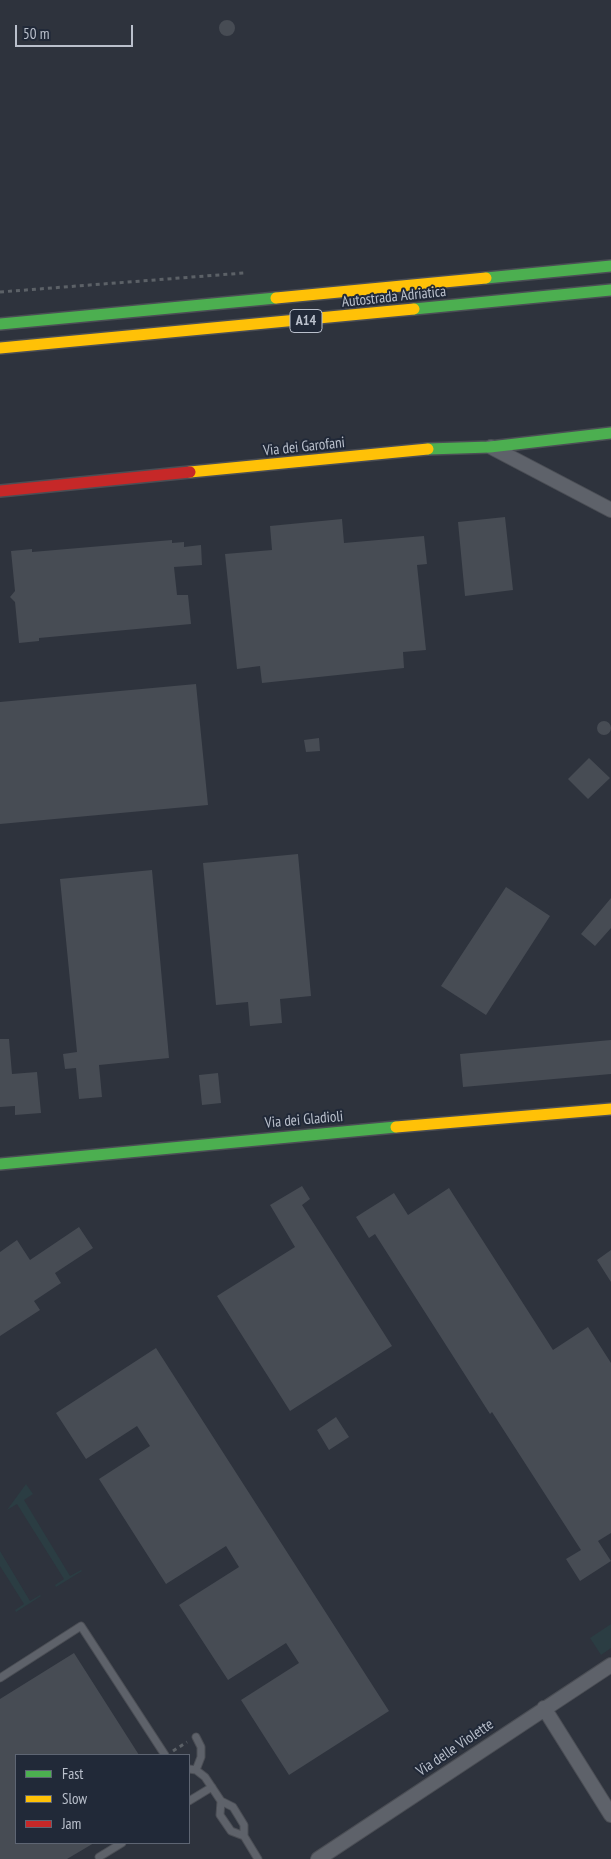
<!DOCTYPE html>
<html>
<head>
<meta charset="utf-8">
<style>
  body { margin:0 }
  #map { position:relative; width:611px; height:1859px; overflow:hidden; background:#2e333d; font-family:"PT Sans Narrow",sans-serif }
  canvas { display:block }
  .legend { position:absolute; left:15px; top:1754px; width:175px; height:90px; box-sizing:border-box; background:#212938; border:1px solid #5e6573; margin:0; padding:6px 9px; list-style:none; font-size:15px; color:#bac0cc }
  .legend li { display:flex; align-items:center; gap:10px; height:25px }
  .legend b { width:25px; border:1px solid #5e6573 }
  .scale { position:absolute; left:15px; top:25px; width:118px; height:22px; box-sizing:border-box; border:2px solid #bac0cc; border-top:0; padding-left:6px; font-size:15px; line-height:18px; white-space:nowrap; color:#bac0cc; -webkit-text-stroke:4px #212938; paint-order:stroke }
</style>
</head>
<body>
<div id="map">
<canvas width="611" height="1859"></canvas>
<ul class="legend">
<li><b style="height:6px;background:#4caf50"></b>Fast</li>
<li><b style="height:6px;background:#ffc107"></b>Slow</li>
<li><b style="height:6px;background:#c62828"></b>Jam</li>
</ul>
<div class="scale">50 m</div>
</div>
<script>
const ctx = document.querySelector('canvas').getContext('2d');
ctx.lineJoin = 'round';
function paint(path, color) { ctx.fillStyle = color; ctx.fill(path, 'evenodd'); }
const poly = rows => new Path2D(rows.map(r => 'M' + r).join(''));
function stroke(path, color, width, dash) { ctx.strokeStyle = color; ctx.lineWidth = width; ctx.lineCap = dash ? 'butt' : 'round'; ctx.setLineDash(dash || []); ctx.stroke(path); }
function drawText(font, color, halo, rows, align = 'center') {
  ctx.font = font + ' "PT Sans Narrow",sans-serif'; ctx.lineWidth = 4; ctx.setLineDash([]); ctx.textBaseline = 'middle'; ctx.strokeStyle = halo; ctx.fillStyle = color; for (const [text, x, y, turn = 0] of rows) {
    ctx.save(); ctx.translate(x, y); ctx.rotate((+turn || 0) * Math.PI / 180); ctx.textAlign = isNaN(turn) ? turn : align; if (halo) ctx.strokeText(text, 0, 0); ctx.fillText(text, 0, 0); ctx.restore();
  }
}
const green = poly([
  [26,1484,33,1494,24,1500,70,1576,81,1570,82,1571,56,1587,55,1585,64,1579,17,1504,7,1510],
  [0,1551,30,1601,40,1595,41,1596,16,1612,15,1610,24,1604,0,1566],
  [611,1624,611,1648,601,1655,590,1638]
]);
const building = poly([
  '219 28a8 8 0 1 1 16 0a8 8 0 1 1-16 0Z',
  [505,517,513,590,465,596,458,522],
  [342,519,344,543,424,536,427,564,417,565,426,650,403,652,404,668,262,683,260,666,237,669,225,554,272,550,270,526],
  [172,540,172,543,184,542,184,547,201,545,202,565,174,567,177,595,188,595,191,624,39,638,39,641,19,643,15,602,10,597,15,591,11,551,32,549,32,552],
  [196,684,208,805,0,824,0,702],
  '597 728a7 7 0 1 1 14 0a7 7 0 1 1-14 0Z',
  [319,738,320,751,306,752,304,740],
  [589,758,610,778,588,799,568,779],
  [298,854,311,996,280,999,282,1023,250,1026,248,1002,216,1005,203,863],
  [152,870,169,1058,99,1065,102,1097,79,1099,76,1068,65,1069,63,1054,77,1052,60,879],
  [506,887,550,916,486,1015,441,986],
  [611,898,611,928,595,946,581,934],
  [0,1039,9,1039,12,1074,37,1072,41,1113,15,1115,15,1106,0,1107],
  [611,1040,611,1074,463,1087,460,1054],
  [218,1073,221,1103,202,1105,199,1075],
  [302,1186,310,1199,302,1205,392,1346,290,1411,217,1296,295,1247,270,1205],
  [449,1188,553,1350,588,1327,611,1363,611,1533,598,1541,611,1561,580,1581,566,1559,581,1550,492,1412,490,1414,375,1234,369,1238,356,1217,394,1193,408,1215],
  [79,1227,93,1248,55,1273,61,1283,34,1301,40,1310,0,1336,0,1252,17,1240,30,1260],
  [611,1250,611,1282,597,1260],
  [156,1348,389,1711,289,1775,241,1700,299,1663,286,1643,228,1680,179,1605,239,1567,226,1546,166,1584,99,1479,150,1446,137,1426,86,1459,56,1413],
  [336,1417,349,1437,329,1450,317,1430],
  [74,1653,139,1755,16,1755,16,1843,94,1843,67,1859,0,1859,0,1699]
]);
const path = poly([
  [0,292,244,273],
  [173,1751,187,1742]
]);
const lane = poly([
  [0,1678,81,1626,165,1755],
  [196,1737,201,1747,201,1757,196,1770],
  [189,1769,196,1770,205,1777,221,1801,233,1807,244,1825,244,1836],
  [189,1801,212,1787],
  [221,1801,220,1815,231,1831,244,1836,258,1859],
  [99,1857,122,1843]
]);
const street = poly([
  [491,447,611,510],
  [544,1708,611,1815],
  [318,1859,611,1665]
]);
const fast = poly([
  [486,278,611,266],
  [414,309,611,290],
  [0,324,276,298],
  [428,449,490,447,611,433],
  [0,1164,396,1127]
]);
const slow = poly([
  [276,298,486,278],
  [0,348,414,309],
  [190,472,428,449],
  [396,1127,611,1109]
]);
const jam = poly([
  [0,491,190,472]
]);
const shields = [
  [306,321,32]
];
const shieldNames = [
  ["A14",306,321]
];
const streetNames = [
  ["Autostrada Adriatica",394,297,-6],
  ["Via dei Garofani",304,447,-6],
  ["Via dei Gladioli",304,1120,-5],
  ["Via delle Violette",455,1748,-34]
];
paint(green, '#2b3d43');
paint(building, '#474c54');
stroke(lane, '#4b4e55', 9);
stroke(street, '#4b4e55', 16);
stroke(fast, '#4b4e55', 14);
stroke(slow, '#4b4e55', 14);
stroke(jam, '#4b4e55', 14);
stroke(path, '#5c6167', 3, [4, 4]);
stroke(lane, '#5e626a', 7);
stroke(street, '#5e626a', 14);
stroke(fast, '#4caf50', 11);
stroke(slow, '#ffc107', 11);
stroke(jam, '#c62828', 11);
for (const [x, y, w] of shields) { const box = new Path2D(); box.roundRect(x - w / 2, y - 11.5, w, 23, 4); ctx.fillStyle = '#212938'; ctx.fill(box); stroke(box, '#bac0cc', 1); }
drawText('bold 14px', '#bac0cc', null, shieldNames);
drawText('15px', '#bac0cc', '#212938', streetNames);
</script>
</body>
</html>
